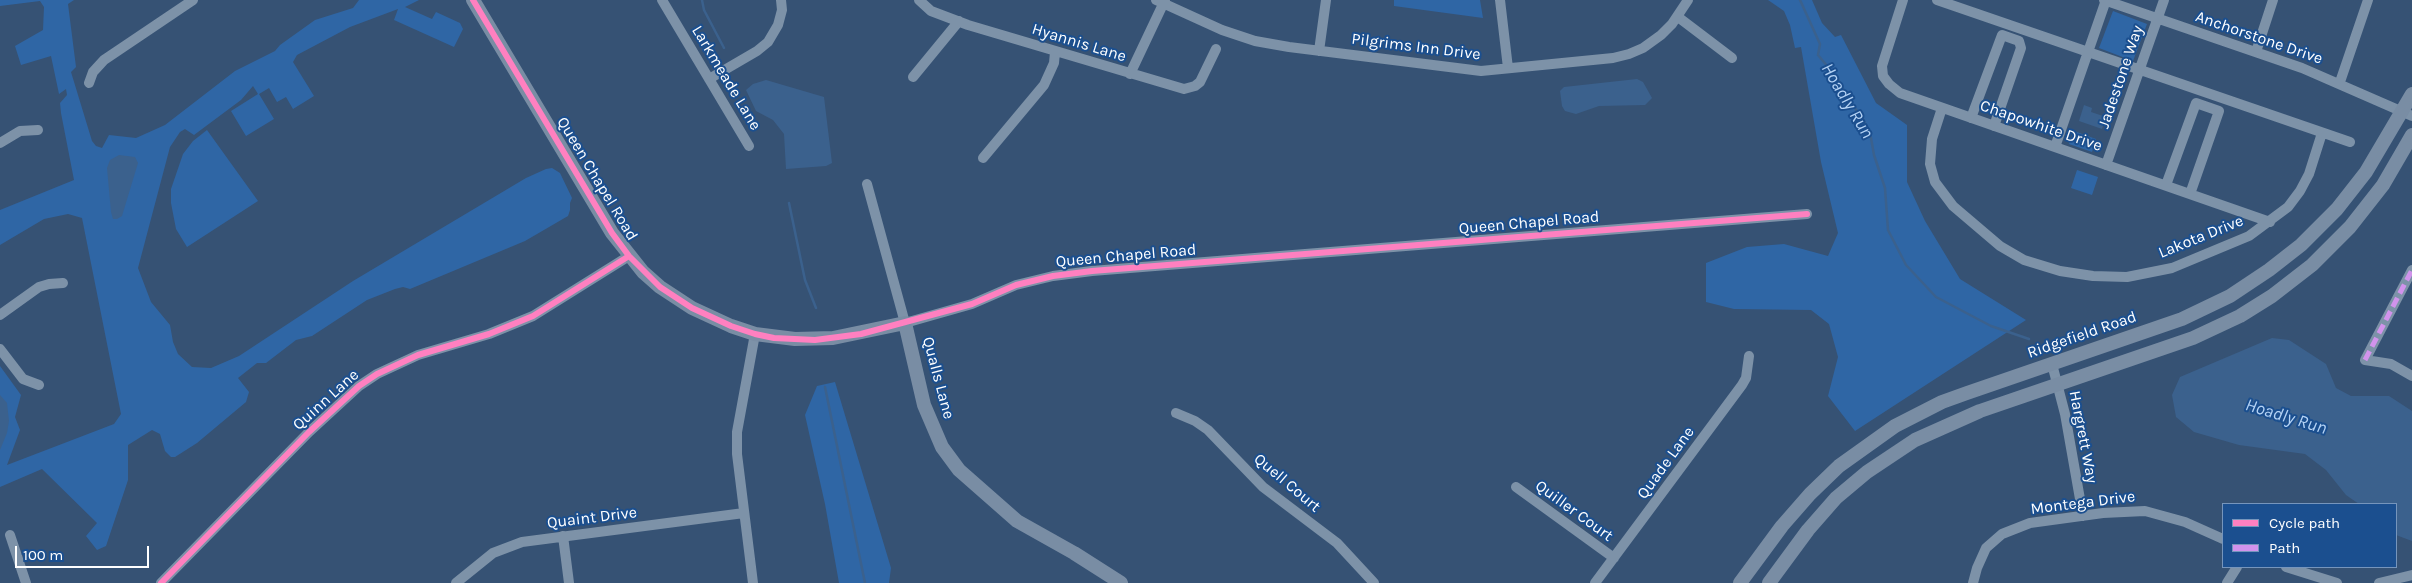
<!DOCTYPE html>
<html>
<head>
<meta charset="utf-8">
<style>
  body { margin:0 }
  #map { position:relative; width:2412px; height:583px; overflow:hidden; background:#365274; font-family:Karla,sans-serif }
  canvas { display:block }
  .legend { position:absolute; left:2222px; top:503px; width:175px; height:65px; box-sizing:border-box; background:#1b4f8f; border:1px solid #7695bc; margin:0; padding:6px 9px; list-style:none; font-size:15px; color:#fff }
  .legend li { display:flex; align-items:center; gap:10px; height:25px }
  .legend b { width:25px; border:1px solid #7695bc }
  .scale { position:absolute; left:15px; top:546px; width:134px; height:22px; box-sizing:border-box; border:2px solid #fff; border-top:0; padding-left:6px; font-size:15px; line-height:18px; white-space:nowrap; color:#fff; -webkit-text-stroke:4px #1b4f8f; paint-order:stroke }
</style>
</head>
<body>
<div id="map">
<canvas width="2412" height="583"></canvas>
<ul class="legend">
<li><b style="height:6px;background:#ff80c0"></b>Cycle path</li>
<li><b style="height:6px;background:#d193ec"></b>Path</li>
</ul>
<div class="scale">100 m</div>
</div>
<script>
const ctx = document.querySelector('canvas').getContext('2d');
ctx.lineJoin = 'round';
function paint(path, color) { ctx.fillStyle = color; ctx.fill(path, 'evenodd'); }
const poly = rows => new Path2D(rows.map(r => 'M' + r).join(''));
function stroke(path, color, width, dash) { ctx.strokeStyle = color; ctx.lineWidth = width; ctx.lineCap = dash ? 'butt' : 'round'; ctx.setLineDash(dash || []); ctx.stroke(path); }
function drawText(font, color, halo, rows, align = 'center') {
  ctx.font = font + ' Karla,sans-serif'; ctx.lineWidth = 4; ctx.setLineDash([]); ctx.textBaseline = 'middle'; ctx.strokeStyle = halo; ctx.fillStyle = color; for (const [text, x, y, turn = 0] of rows) {
    ctx.save(); ctx.translate(x, y); ctx.rotate((+turn || 0) * Math.PI / 180); ctx.textAlign = isNaN(turn) ? turn : align; if (halo) ctx.strokeText(text, 0, 0); ctx.fillText(text, 0, 0); ctx.restore();
  }
}
const green = poly([
  [0,0,74,0,68,4,76,67,71,72,92,141,96,146,102,148,109,135,136,138,165,125,235,71,275,51,280,45,315,20,353,8,359,0,419,0,405,7,432,19,436,12,460,23,463,29,454,47,394,20,398,9,350,27,297,55,293,62,314,96,293,109,286,97,277,102,269,88,259,94,274,119,246,136,231,111,258,94,253,86,241,100,194,135,185,129,180,132,170,147,138,268,151,302,170,325,173,342,178,354,192,367,211,368,239,356,353,281,526,178,546,169,552,168,560,173,572,198,570,203,570,210,568,216,525,241,410,289,403,287,395,289,367,300,312,336,296,340,266,363,257,363,238,378,249,392,246,402,197,443,175,457,171,457,165,451,160,434,152,430,128,445,128,480,106,546,97,550,86,536,97,523,42,469,0,487,0,366,21,395,15,417,20,430,7,465,114,424,121,414,82,218,68,214,44,219,0,245,0,210,74,180,61,113,60,103,67,95,66,89,59,94,51,56,21,65,15,46,43,30,44,7,40,1,0,6],
  [1394,0,1480,0,1483,18,1394,6],
  [1768,0,1812,0,1822,23,1835,37,1841,35,1876,103,1907,125,1907,182,1925,221,1960,279,2026,320,1855,431,1828,396,1838,357,1829,324,1811,310,1734,309,1706,302,1706,263,1747,247,1784,244,1828,256,1838,233,1821,162,1801,47,1795,48,1790,25,1784,11],
  [2113,11,2147,24,2133,61,2099,48],
  [207,130,258,201,187,247,176,229,171,203,171,189,183,154,193,141],
  [2074,131,2096,139,2092,152,2069,144],
  [2077,170,2098,177,2092,195,2071,188],
  [835,382,891,568,889,583,839,583,825,504,805,415,817,386]
]);
const water = poly([
  [1637,79,1643,82,1652,98,1645,105,1599,106,1576,114,1565,111,1562,106,1560,91,1564,87],
  [766,80,824,97,832,163,826,166,786,169,784,134,773,120,756,111,746,90,753,84],
  [2084,105,2092,108,2091,112,2106,117,2102,129,2079,121],
  [119,155,135,157,138,163,122,216,117,219,113,219,111,212,107,168,110,160],
  [2272,338,2289,340,2326,364,2336,388,2351,396,2389,396,2412,411,2412,541,2396,535,2396,504,2359,504,2346,495,2326,470,2305,454,2239,445,2194,432,2176,417,2172,395,2180,377],
  [0,395,7,403,9,421,7,433,0,450]
]);
const stream = poly([
  [702,0,704,10,724,48],
  [1800,0,1820,44,1818,55,1838,79,1846,96,1863,119,1871,138,1874,155,1885,188,1888,230,1906,265,1936,297,1991,326,2029,339],
  [789,203,805,280,816,308],
  [825,387,865,583]
]);
const street = poly([
  [662,0,749,146],
  [919,0,931,11,968,25,1184,89,1195,86,1200,82,1216,49],
  [1156,0,1222,30,1255,41,1289,47,1481,71,1613,58,1629,54,1643,48,1661,35,1672,24,1688,0],
  [1500,0,1508,68],
  [1903,0,1882,66,1883,76,1889,84,1900,93,2270,222],
  [1937,0,2350,142],
  [2104,0,2302,68,2412,116],
  [1678,17,1732,58],
  [1319,51,1326,0],
  [2256,52,2273,0],
  [1130,74,1165,0],
  [913,77,959,21],
  [709,79,757,51,768,42,778,25,782,10,781,0],
  [2340,82,2368,0],
  [89,83,93,72,104,60,193,0],
  [1942,108,1932,139,1930,164,1935,182,1953,206,2000,246,2024,260,2060,271,2093,276,2127,277,2172,268,2249,236,2288,207,2300,191,2309,174,2322,133],
  [1971,118,2002,35,2019,41,2021,48,1994,126],
  [0,143,20,131,38,130],
  [2055,147,2106,0],
  [983,158,1044,85,1054,63,1055,52],
  [2106,165,2164,0],
  [867,184,905,323,972,304,1016,285,1053,276,1092,271,1807,214],
  [2166,185,2196,103,2219,111,2190,194],
  [2412,270,2365,360,2391,364,2412,376],
  [0,315,39,287,49,284,63,283],
  [0,349,23,379,39,385],
  [2052,364,2065,414,2083,516],
  [1176,413,1195,421,1208,430,1263,487,1337,543,1374,583],
  [1516,487,1614,558],
  [10,535,26,583],
  [563,536,569,583],
  [2286,567,2337,583],
  [161,583,309,432,359,386,377,374,418,355,489,334,533,316,629,256],
  [456,583,493,553,522,542,744,513],
  [753,583,737,454,737,432,755,334],
  [1595,583,1742,385,1746,378,1749,356],
  [1973,583,1977,568,1986,548,2002,534,2030,523,2103,513,2145,511,2185,522,2223,539],
  [2227,583,2237,567],
  [2379,583,2412,575]
]);
const secondary = poly([
  [473,0,612,233,643,272,660,287,692,308,731,326,755,334,795,339,833,338,905,323,924,405,942,447,959,470,1017,521,1074,553,1121,583],
  [1740,583,1782,526,1810,494,1839,466,1895,426,1942,402,1967,393,2182,319,2230,296,2269,270,2301,245,2337,209,2366,172,2412,94],
  [1769,583,1808,530,1836,498,1867,472,1915,440,1980,411,2193,338,2240,316,2272,296,2312,265,2350,227,2383,185,2412,135]
]);
const quiet = poly([
  [2365,360,2412,270]
]);
const cycleway = poly([
  [473,0,612,233,629,256,660,287,692,308,731,326,755,334,774,338,815,340,861,334,972,304,1016,285,1053,276,1092,271,1807,214],
  [161,583,309,432,359,386,377,374,418,355,489,334,533,316,629,256]
]);
const streetNames = [
  ["Anchorstone Drive",2259,38,19],
  ["Hyannis Lane",1079,43,17],
  ["Pilgrims Inn Drive",1416,47,7],
  ["Jadestone Way",2121,77,-71],
  ["Larkmeade Lane",726,78,59],
  ["Chapowhite Drive",2041,126,19],
  ["Queen Chapel Road",597,179,59],
  ["Queen Chapel Road",1529,223,-5],
  ["Lakota Drive",2201,237,-22],
  ["Queen Chapel Road",1126,256,-5],
  ["Ridgefield Road",2082,335,-19],
  ["Qualls Lane",938,378,75],
  ["Quinn Lane",326,400,-42],
  ["Hargrett Way",2083,437,79],
  ["Quade Lane",1666,463,-54],
  ["Quell Court",1287,483,40],
  ["Montega Drive",2083,503,-7],
  ["Quiller Court",1574,511,36],
  ["Quaint Drive",592,518,-7]
];
const waterNames = [
  ["Hoadly Run",1847,101,59],
  ["Hoadly Run",2286,417,17]
];
paint(green, '#2f66a5');
paint(water, '#3b618d');
stroke(stream, '#3b618d', 2.5);
stroke(street, '#7d92a8', 10);
stroke(secondary, '#798da4', 14);
stroke(quiet, '#d193ec', 5, [10, 5]);
stroke(cycleway, '#ff80c0', 6);
drawText('16px', '#fff', '#1b4f8f', streetNames);
drawText('italic 18px', '#b5d3f5', '#1b4f8f', waterNames);
</script>
</body>
</html>
